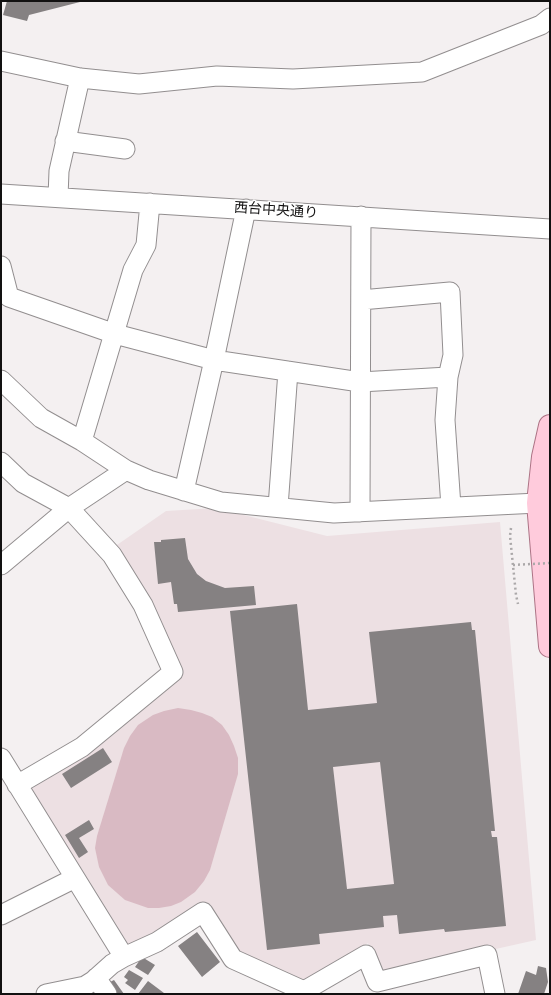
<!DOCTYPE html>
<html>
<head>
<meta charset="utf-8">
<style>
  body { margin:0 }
  #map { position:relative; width:551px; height:995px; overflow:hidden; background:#f4f0f1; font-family:"Source Serif 4",serif }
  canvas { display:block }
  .frame { position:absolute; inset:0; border:2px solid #121111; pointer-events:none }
</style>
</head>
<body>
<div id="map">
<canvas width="551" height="995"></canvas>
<div class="frame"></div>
</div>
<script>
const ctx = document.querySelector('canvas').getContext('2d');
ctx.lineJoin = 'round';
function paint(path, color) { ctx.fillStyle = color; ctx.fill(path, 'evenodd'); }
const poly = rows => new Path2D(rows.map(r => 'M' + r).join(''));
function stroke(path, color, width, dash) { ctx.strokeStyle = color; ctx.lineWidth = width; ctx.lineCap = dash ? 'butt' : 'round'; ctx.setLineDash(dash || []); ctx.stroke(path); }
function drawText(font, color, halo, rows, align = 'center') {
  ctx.font = font + ' "Source Serif 4","Noto Sans JP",serif'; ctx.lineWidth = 3; ctx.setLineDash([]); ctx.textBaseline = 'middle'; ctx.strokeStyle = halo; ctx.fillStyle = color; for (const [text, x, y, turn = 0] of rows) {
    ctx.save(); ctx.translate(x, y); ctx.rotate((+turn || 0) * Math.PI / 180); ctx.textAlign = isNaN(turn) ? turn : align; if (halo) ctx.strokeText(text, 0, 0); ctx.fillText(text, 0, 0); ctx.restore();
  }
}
const built = poly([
  [216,508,327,536,500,522,536,940,388,973,379,967,368,943,301,983,237,951,208,906,135,945,128,944,32,789,36,784,83,754,183,673,148,599,114,547,166,511]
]);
const green = poly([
  [178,708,191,710,202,713,212,717,222,725,229,735,234,746,238,758,238,774,210,870,204,881,195,892,181,902,171,906,159,908,148,908,125,900,108,885,99,867,95,848,97,836,124,748,130,736,138,725,153,715,164,711]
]);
const building = poly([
  [7,1,80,1,80,2,29,15,27,21,3,15],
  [185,538,188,559,197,574,206,581,225,588,254,586,256,605,178,612,177,604,174,604,171,582,158,584,154,542,161,542,161,540],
  [297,604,308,710,377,703,369,632,471,622,472,630,475,630,495,831,491,831,492,837,497,837,506,926,445,932,444,929,399,934,397,915,383,916,384,927,319,934,320,944,267,950,230,611],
  [380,762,394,884,347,889,333,767],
  [103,748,112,762,71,788,62,774],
  [89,820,94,829,79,838,88,852,79,858,65,835],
  [197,932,220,962,202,977,178,946],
  [142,957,155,965,148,975,135,967],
  [538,966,546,968,548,982,544,994,518,994,526,971,536,975],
  [129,970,143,978,135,990,125,983,128,980,124,977],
  [114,980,124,994,113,994,106,984],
  [148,981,164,993,163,994,138,994]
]);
const path = poly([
  [511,528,510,536,516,595,518,604]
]);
const minor = poly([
  [1,61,80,78,139,84,217,76,293,79,422,72,541,25,550,18],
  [65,141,125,149],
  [1,194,550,229],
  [58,197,59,171,80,78],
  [1,266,9,297,115,334,214,360,360,382,448,377,445,420,451,507],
  [361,300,450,292,453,355,448,377],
  [1,380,41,418,82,441,126,470,149,480,221,502,334,513,538,503],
  [82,441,133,270,146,245,150,203],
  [1,462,23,483,69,508,112,555,143,605,173,672,82,747,17,785],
  [184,491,214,360,246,209],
  [278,507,288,371],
  [360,512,361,216],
  [1,565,69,508,126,470],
  [1,758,124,957],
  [1,915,75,878],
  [96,978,107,994],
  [46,994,85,986,93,981,112,964,124,957,157,942,203,912,233,959,304,991,366,955,377,982,487,955,495,994]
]);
const major = poly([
  [550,426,543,457,538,503,550,646]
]);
const pathBridge = poly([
  [513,565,550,563]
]);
const streetNames = [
  ["西台中央通り",276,211,4]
];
paint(built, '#ede0e3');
paint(green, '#d9bac3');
paint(building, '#858182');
stroke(minor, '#928e8f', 21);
stroke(major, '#ac7385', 24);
stroke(path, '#aba8a9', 2.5, [2, 3]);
stroke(minor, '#fff', 19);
stroke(major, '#ffcbdc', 22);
stroke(pathBridge, '#aba8a9', 2.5, [2, 3]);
drawText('14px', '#121111', '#fff', streetNames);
</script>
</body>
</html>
